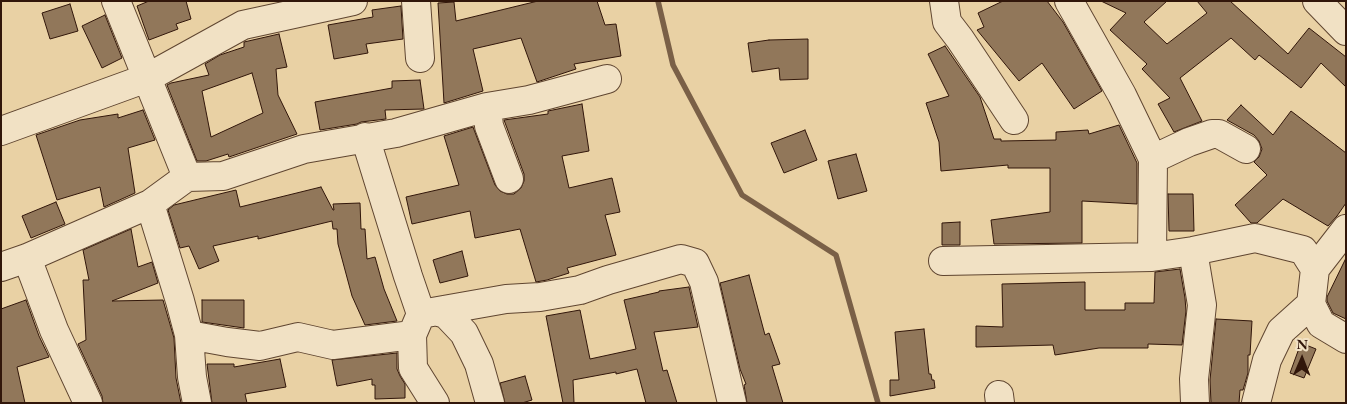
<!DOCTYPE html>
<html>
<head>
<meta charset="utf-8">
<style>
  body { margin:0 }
  #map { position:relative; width:1347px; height:404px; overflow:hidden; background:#e9d1a4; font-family:"EB Garamond",serif }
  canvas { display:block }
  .frame { position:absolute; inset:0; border:2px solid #31160a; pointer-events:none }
  .north { position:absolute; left:1277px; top:334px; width:50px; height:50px; -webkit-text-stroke:4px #f1e1c4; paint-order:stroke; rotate:1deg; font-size:14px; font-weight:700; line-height:20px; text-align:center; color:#31160a }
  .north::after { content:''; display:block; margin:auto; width:18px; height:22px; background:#31160a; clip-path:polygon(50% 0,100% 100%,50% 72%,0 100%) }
</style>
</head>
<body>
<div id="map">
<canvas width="1347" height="404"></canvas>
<div class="frame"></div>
<div class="north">N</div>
</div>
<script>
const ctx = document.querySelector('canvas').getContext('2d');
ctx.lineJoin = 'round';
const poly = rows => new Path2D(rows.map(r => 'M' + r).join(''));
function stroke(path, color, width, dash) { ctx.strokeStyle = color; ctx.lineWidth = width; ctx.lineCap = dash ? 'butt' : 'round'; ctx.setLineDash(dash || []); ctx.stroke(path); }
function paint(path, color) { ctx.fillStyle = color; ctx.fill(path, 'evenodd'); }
const stream = poly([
  [658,1,673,65,742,195,836,255,878,403]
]);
const building = poly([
  [149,1,186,1,191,19,176,24,178,29,149,40,137,6,149,1],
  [538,1,597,1,605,25,616,24,621,56,574,64,576,69,537,82,521,38,473,49,483,91,444,103,438,3,454,2,456,21,538,1],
  [1003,1,1047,1,1063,22,1102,91,1074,109,1042,63,1019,81,977,30,984,27,978,13,1003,1],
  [1101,1,1167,1,1144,22,1167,44,1207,13,1197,1,1230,1,1288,54,1309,28,1346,57,1346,87,1321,63,1301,88,1259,55,1255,60,1231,38,1180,78,1202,121,1174,132,1158,104,1170,98,1142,69,1147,64,1110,30,1126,13,1101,1],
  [70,4,78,31,50,39,42,13,70,4],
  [401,6,403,39,366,44,368,53,334,59,328,25,373,17,372,10,401,6],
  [105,15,122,58,102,68,82,26,105,15],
  [279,34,287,67,276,69,278,95,297,134,229,157,228,154,206,161,197,161,167,85,171,83,209,75,205,64,220,55,244,47,244,42,279,34],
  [252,73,263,113,211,137,202,91,252,73],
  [769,40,808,39,808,79,780,80,779,68,752,72,748,43,769,40],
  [945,46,980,97,994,139,1001,139,1001,141,1056,140,1056,132,1088,130,1089,134,1119,125,1137,163,1137,204,1082,201,1082,243,994,244,991,220,1050,212,1050,168,1008,168,1008,165,941,171,939,142,926,103,949,96,928,54,945,46],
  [420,80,424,109,385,110,386,119,361,122,357,124,320,130,315,102,392,88,392,81,420,80],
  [582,104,589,151,562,156,569,188,612,178,620,212,605,215,616,255,567,268,569,273,547,280,536,282,520,229,475,238,470,211,412,224,406,197,459,185,444,136,473,127,495,185,500,191,507,194,514,194,521,188,524,181,524,174,504,120,548,114,548,111,582,104],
  [1241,105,1273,135,1291,111,1346,153,1346,203,1337,216,1328,226,1283,199,1257,223,1251,223,1235,205,1267,175,1254,162,1259,157,1262,149,1259,141,1254,135,1227,120,1241,105],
  [143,110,155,140,128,148,135,193,104,207,100,187,57,200,36,135,80,120,118,114,118,118,143,110],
  [805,130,817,160,784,173,771,143,805,130],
  [856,154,867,191,838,199,828,161,856,154],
  [321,187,333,210,334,210,333,204,360,203,361,229,365,229,367,259,375,257,384,289,397,321,365,325,352,296,338,244,337,229,333,229,332,221,258,239,258,236,213,246,219,261,199,269,189,246,180,248,168,210,174,205,236,190,240,207,321,187],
  [1168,194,1193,194,1194,231,1169,231,1168,194],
  [56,202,65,224,31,238,22,216,56,202],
  [960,222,960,245,942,245,942,223,960,222],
  [131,229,138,267,152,262,158,283,112,301,163,300,174,338,176,378,181,403,103,403,102,396,78,344,86,340,83,280,89,280,83,250,131,229],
  [462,251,468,276,440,283,433,260,462,251],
  [1346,258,1346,319,1333,313,1327,301,1327,297,1346,258],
  [1180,269,1185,298,1186,311,1182,345,1148,344,1148,348,1099,348,1055,355,1053,345,976,347,976,326,1003,327,1002,284,1085,282,1085,310,1125,310,1125,303,1154,303,1155,272,1180,269],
  [749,275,765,335,769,333,780,364,772,366,783,403,747,403,744,385,746,384,740,369,720,283,749,275],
  [689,287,698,327,654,332,663,371,667,370,677,403,646,403,637,369,616,374,616,372,573,380,574,403,563,403,546,316,580,310,590,359,636,349,624,300,659,292,659,291,689,287],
  [26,300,39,336,49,357,17,367,25,403,1,403,1,309,26,300],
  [202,300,244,300,244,328,202,322,202,300],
  [1216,319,1252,321,1250,355,1248,355,1248,373,1243,390,1240,390,1239,403,1211,403,1210,380,1216,319],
  [924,329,929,374,931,374,932,380,934,380,935,388,890,396,890,380,899,380,895,332,924,329],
  [1301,343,1316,349,1304,378,1290,373,1301,343],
  [397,353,397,369,400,376,405,384,405,398,375,399,375,385,372,385,372,379,337,386,332,360,397,353],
  [280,359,286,387,245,394,247,403,212,403,207,364,234,364,234,367,280,359],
  [525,376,532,400,522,403,505,403,500,383,525,376]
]);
const minor = poly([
  [116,1,187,177],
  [416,1,420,58],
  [944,1,947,22,960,39,1014,120],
  [1069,1,1122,95,1153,159,1152,257],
  [1317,1,1346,31],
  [487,107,529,100,607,79],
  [1,131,147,78,243,25,353,1],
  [365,137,408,276,421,314,412,335,413,368,435,403],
  [1153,159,1189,142,1212,134,1219,134,1246,149],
  [150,204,180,301,189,335,227,342,260,346,298,337,333,345,412,335],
  [1193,251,1202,305,1194,379,1195,403],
  [27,258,54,330,88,403],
  [943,261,1152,257,1193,251,1255,238,1303,250,1315,269,1311,304,1321,324,1346,339],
  [1,267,27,258,150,204,187,177,223,176,304,149,396,133,487,107,489,126,509,179],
  [1315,269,1346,229],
  [438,312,446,314,464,333,479,364,490,403],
  [421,314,506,299,540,297,580,290,608,280,681,259,695,263,704,282,732,403],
  [189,335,192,377,197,403],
  [999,395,1000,403],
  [1256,403,1267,360,1281,331,1311,304]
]);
stroke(stream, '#7a6047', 5.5);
paint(building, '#91775a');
stroke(building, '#31160a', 1);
stroke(minor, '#5f4530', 30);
stroke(minor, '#f1e1c4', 28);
</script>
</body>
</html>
